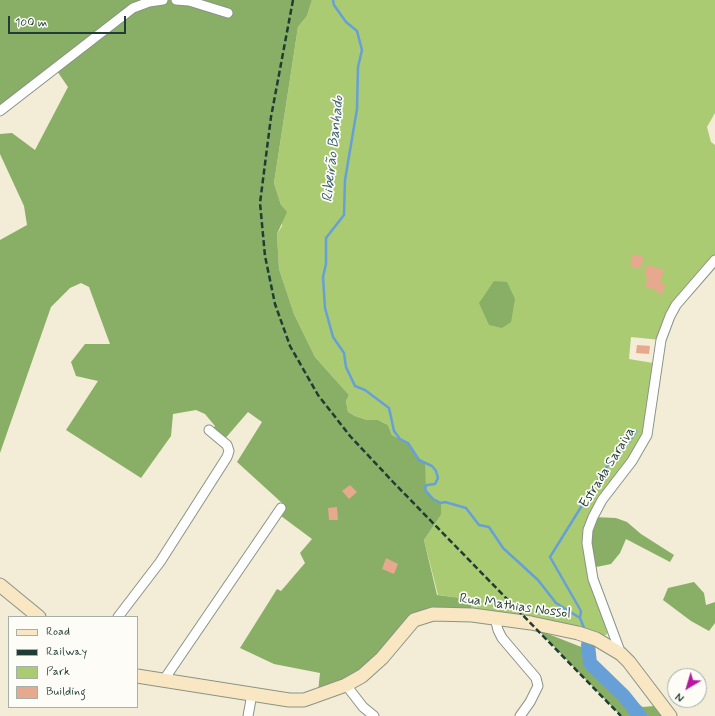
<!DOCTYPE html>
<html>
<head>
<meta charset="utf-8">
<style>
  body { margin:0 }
  #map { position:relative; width:715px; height:716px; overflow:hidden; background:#f3ecd7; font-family:Mynerve,sans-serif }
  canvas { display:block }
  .legend { position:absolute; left:8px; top:616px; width:130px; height:92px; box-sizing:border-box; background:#fdfcf7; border:1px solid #a4b0a9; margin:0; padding:5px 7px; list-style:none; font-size:12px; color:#1f3d34 }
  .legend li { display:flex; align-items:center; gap:8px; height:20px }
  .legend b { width:20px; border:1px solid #a4b0a9 }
  .north { position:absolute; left:667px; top:668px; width:40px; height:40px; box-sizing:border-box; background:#fdfcf7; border:1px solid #a4b0a9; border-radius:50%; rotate:218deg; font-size:11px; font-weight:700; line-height:16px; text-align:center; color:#1f3d34 }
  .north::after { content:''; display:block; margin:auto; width:14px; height:18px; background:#b5179e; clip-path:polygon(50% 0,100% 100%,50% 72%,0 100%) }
  .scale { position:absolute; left:8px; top:16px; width:118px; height:18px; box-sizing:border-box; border:2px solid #1f3d34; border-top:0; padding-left:5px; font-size:12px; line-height:14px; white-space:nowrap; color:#1f3d34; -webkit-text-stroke:3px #fdfcf7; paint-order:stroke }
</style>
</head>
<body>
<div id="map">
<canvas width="715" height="716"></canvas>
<ul class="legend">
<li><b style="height:5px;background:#f9e7c3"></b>Road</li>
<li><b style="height:5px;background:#1f3d34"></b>Railway</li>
<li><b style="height:11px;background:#abcb73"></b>Park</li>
<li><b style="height:11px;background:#e6a98d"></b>Building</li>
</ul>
<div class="north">N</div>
<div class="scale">100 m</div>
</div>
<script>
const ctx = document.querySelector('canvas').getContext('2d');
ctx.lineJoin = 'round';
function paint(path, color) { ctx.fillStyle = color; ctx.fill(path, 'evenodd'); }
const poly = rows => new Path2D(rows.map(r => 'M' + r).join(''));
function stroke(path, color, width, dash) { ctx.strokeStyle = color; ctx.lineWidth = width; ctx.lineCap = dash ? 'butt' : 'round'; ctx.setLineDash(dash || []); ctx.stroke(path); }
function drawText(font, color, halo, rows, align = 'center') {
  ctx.font = font + ' Mynerve,sans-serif'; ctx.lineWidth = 3.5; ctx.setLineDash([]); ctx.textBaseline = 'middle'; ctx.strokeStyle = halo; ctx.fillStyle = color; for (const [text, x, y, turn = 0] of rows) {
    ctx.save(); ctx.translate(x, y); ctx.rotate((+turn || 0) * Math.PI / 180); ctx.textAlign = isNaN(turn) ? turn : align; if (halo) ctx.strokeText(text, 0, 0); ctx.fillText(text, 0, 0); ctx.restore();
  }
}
const green = poly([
  [312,0,715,0,715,113,707,127,711,142,715,145,715,260,676,305,661,340,631,337,629,359,659,364,647,435,602,500,587,543,612,627,606,635,601,636,574,626,536,617,473,612,469,599,438,595,424,540,441,515,433,499,426,491,419,460,413,450,400,439,392,435,388,425,378,420,367,420,355,416,348,412,346,401,349,395,315,357,294,314,279,269,277,234,282,226,281,205,274,183,298,27,307,16]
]);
const forest = poly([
  [0,0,312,0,307,16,298,27,274,183,281,205,287,212,277,234,279,269,294,314,315,357,349,395,346,401,348,412,355,416,367,420,378,420,388,425,392,435,408,443,419,460,425,463,426,491,433,499,441,503,441,515,424,540,437,595,469,599,473,612,432,611,368,668,318,692,320,673,274,664,240,648,277,589,281,591,305,563,300,553,312,539,277,513,282,503,237,462,262,422,248,412,223,441,211,431,215,426,205,414,196,410,173,414,171,436,141,478,66,430,98,381,76,376,71,362,85,344,110,344,89,287,81,283,70,288,51,307,0,453,0,240,27,225,24,206,0,154,0,134,12,133,35,150,68,87,55,68,0,111],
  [494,281,507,282,515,299,511,322,502,328,489,325,479,303],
  [593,517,616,518,627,522,641,534,674,555,670,562,626,539,620,553,611,564,591,568,589,561],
  [694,582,704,593,706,605,715,602,715,623,709,631,691,621,663,600,668,588],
  [538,630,589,650,590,663,624,696,643,707,654,706,662,716,621,716]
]);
const stream = poly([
  [333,0,334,5,346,22,357,31,362,50,358,67,357,109,345,180,344,215,326,238,326,264,323,277,325,308,333,337,344,353,346,367,355,386,365,390,389,408,394,431,400,439,408,443,419,460,432,466,436,471,438,478,435,484,427,485,425,487,426,491,433,499,441,503,445,502,466,508,479,525,489,527,503,548,538,580,556,603,580,618,584,628],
  [580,618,581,611,550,557,604,470,629,442,636,431]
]);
const river = poly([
  [588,645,590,663,624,696,640,716]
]);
const building = poly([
  [633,254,644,257,640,269,630,266],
  [647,265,664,270,660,282,665,284,663,294,656,292,657,290,645,287,648,277,644,276],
  [637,345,650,346,649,354,636,353],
  [350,485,357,492,349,499,342,491],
  [337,507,338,520,329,520,328,508],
  [386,558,398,564,394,574,382,569]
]);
const street = poly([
  [176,0,189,1,228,13],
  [0,111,133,8,149,2,163,0],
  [118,617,160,562,227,457,229,451,227,445,209,430],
  [495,618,498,630,502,638,536,678,538,686,530,702,520,716],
  [621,654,593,579,587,543,588,530,593,517,602,500,632,461,647,435,661,340,670,316,676,305,715,260],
  [163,681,281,508],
  [346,685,363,707,374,716],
  [248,716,252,694]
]);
const secondary = poly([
  [0,585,39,617],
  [137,676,289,700,304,700,346,685,362,676,382,658,414,620,433,614,472,615,531,623,578,633,596,639,621,654,629,662,670,716]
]);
const rail = poly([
  [293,0,271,117,260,203,265,256,275,304,290,346,318,395,350,436,394,483,621,716]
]);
const streetNames = [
  ["Estrada Saraiva",608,468,-58],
  ["Rua Mathias Nossol",515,607,8]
];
const waterNames = [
  ["Ribeirão Banhado",334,149,-84]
];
paint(green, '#abcb73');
paint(forest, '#88af65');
stroke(stream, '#66a0d6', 2.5);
stroke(river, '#66a0d6', 14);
paint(building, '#e6a98d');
stroke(street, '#899486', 11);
stroke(secondary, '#899486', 15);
stroke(street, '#fff', 9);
stroke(secondary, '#f9e7c3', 13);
stroke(rail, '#1f3d34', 2.5, [6, 3]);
drawText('14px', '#1f3d34', '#fdfcf7', streetNames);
drawText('italic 15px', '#38606d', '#fdfcf7', waterNames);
</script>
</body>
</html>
